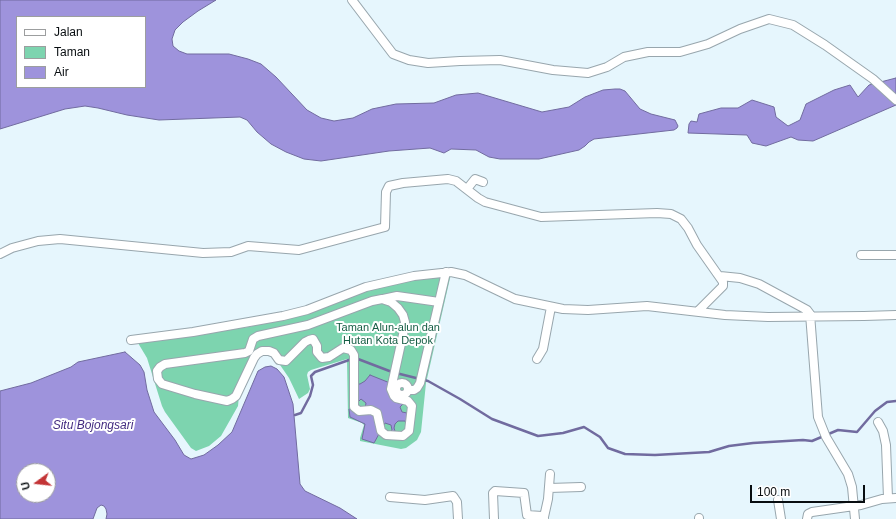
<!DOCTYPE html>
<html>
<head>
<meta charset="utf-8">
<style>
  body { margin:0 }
  #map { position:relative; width:896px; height:519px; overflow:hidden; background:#e6f6fd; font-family:Helvetica,sans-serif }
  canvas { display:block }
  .legend { position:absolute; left:16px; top:16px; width:130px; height:72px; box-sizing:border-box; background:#fff; border:1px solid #9c9e9f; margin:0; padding:5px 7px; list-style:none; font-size:12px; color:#080d10 }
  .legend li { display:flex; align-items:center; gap:8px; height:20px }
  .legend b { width:20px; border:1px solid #9c9e9f }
  .north { position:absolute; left:16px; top:463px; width:40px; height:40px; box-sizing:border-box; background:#fff; border:1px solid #9c9e9f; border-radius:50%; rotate:255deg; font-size:11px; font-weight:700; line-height:16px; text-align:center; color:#080d10 }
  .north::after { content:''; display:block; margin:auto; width:14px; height:18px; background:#c33436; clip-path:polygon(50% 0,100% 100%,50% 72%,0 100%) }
  .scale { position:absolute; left:750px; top:485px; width:115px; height:18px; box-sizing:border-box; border:2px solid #080d10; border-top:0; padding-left:5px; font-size:12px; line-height:14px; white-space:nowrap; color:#080d10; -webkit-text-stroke:3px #fff; paint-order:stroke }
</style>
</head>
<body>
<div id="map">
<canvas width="896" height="519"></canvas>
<ul class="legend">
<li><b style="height:5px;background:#fff"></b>Jalan</li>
<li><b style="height:11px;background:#7dd4af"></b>Taman</li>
<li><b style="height:11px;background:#9e93dc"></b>Air</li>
</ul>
<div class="north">U</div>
<div class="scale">100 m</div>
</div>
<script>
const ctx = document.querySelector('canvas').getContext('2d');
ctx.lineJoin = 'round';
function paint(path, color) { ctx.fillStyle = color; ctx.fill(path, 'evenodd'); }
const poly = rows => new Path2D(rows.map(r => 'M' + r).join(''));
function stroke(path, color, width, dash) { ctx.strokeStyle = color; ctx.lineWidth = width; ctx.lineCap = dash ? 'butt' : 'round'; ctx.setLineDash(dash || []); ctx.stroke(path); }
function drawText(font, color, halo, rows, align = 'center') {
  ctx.font = font + ' Helvetica,sans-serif'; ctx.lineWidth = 4; ctx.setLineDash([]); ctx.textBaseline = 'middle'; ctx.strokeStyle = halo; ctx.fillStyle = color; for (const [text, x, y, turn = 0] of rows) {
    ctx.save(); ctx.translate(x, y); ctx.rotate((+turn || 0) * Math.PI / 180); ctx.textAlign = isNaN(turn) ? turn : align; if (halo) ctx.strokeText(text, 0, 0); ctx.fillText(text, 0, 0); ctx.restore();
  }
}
const green = poly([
  [451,274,426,383,421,432,417,440,406,448,401,449,360,441,360,438,364,425,362,423,348,418,347,359,311,370,308,372,307,375,310,389,308,393,299,399,289,378,278,362,271,355,266,353,257,358,239,396,238,406,221,436,209,446,196,451,191,448,165,412,162,406,147,358,138,343,248,327,311,313,341,299,367,289,404,280]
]);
const water = poly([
  [0,0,216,0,198,11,183,22,175,30,172,39,173,46,179,51,187,54,229,54,248,59,261,64,276,77,307,110,321,118,334,121,353,118,372,109,396,104,434,103,456,95,478,93,542,112,569,107,585,97,603,90,615,89,620,89,625,91,640,109,651,114,675,120,678,126,677,128,674,130,594,139,589,142,585,146,579,150,539,159,500,159,489,157,476,150,451,149,444,153,430,148,389,151,321,161,304,159,286,152,271,144,257,132,247,120,240,117,159,120,127,115,98,108,85,106,65,109,0,129,0,0],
  [17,17,145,17,145,87,17,87,17,17],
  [896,78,896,105,813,141,798,140,791,137,766,146,752,143,747,135,688,133,689,124,691,121,697,122,699,114,721,108,738,108,752,100,774,107,776,117,788,126,800,120,806,104,834,90,850,85,858,97,869,85,896,78],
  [125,352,140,365,144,372,147,390,154,412,175,440,184,455,191,459,204,455,218,445,232,432,258,371,265,367,271,366,277,369,284,377,293,404,300,484,305,491,340,508,357,519,106,519,107,514,106,509,104,506,101,505,97,508,93,519,0,519,0,391,31,383,71,367,78,362,125,352],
  [24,471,48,471,48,495,24,495,24,471],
  [370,375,390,383,388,390,391,399,395,402,403,404,400,407,402,412,407,413,409,410,408,426,405,421,398,421,395,424,394,428,396,434,389,433,392,430,391,425,385,423,374,443,362,439,365,424,350,417,349,409,352,408,364,414,366,403,361,399,357,403,356,384,360,384,365,381,370,375]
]);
const stream = poly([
  [295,415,301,413,310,396,313,385,311,376,315,372,349,360,358,359,392,372,428,381,460,399,492,419,538,436,563,433,584,427,600,437,608,448,625,454,655,455,709,452,729,446,753,443,803,440,812,441,838,430,857,432,875,411,887,402,896,401]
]);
const minor = poly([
  [352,0,393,54,409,60,428,63,460,61,500,60,553,70,588,73,607,67,624,57,648,52,680,52,708,44,740,29,769,19,793,25,825,45,873,79,896,100],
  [467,189,475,179,483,182],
  [0,254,12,248,38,241,60,239,203,253,231,252,248,246,299,250,385,227,386,192,389,186,403,183,448,179,456,181,478,198,485,202,541,217,657,213,671,214,681,219,688,228,697,245,723,282,723,286,698,311],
  [861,255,896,255],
  [720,276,740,278,759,284,807,310,810,314,818,417,826,437,848,474,852,487,855,519],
  [382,299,391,302,398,308,403,315,405,322,404,330,391,389,394,396,396,398,408,401,412,406,409,431,403,436,386,435,381,431,377,413,371,410,359,411,354,407,354,355,351,350,343,348,329,357,322,358,317,352,317,346,313,339,309,340,305,342,286,361,279,360,274,353,269,351,262,351,257,354,254,358,236,396,232,399,227,401,195,394,162,384,158,379,157,371,160,367,165,364,245,353,249,351,253,339,258,336,308,325,372,301,382,299],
  [383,299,397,296,439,302,446,272],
  [131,340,193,332,283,316,307,310,366,287,414,276,451,272,465,275,515,299,563,309,588,310,647,306,725,315,768,317,864,316,896,315],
  [537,359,543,349,551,307],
  '396 389a6 6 0 1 1 12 0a6 6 0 1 1-12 0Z',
  [408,390,414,390,417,388,420,383,439,302],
  [878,422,883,431,886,445,888,498],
  [549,488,581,487],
  [390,497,425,500,453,496,457,502,458,519],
  [778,500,781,519],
  [544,517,548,499,550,474],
  [699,518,699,519],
  [494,519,493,493,495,491,524,493,527,515,542,516,544,519],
  [807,519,808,514,812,512,861,505,882,499,896,498]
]);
const parkNames = [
  ["Taman Alun-alun dan",388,328],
  ["Hutan Kota Depok",388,341]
];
const waterNames = [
  ["Situ Bojongsari",93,426]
];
paint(green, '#7dd4af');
paint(water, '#9e93dc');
stroke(water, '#716b9f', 1);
stroke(stream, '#716b9f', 2.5);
stroke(minor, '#98a6ad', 10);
stroke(minor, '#fff', 8);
drawText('11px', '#155d44', '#fff', parkNames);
drawText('italic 12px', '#432c80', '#fff', waterNames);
</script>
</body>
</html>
